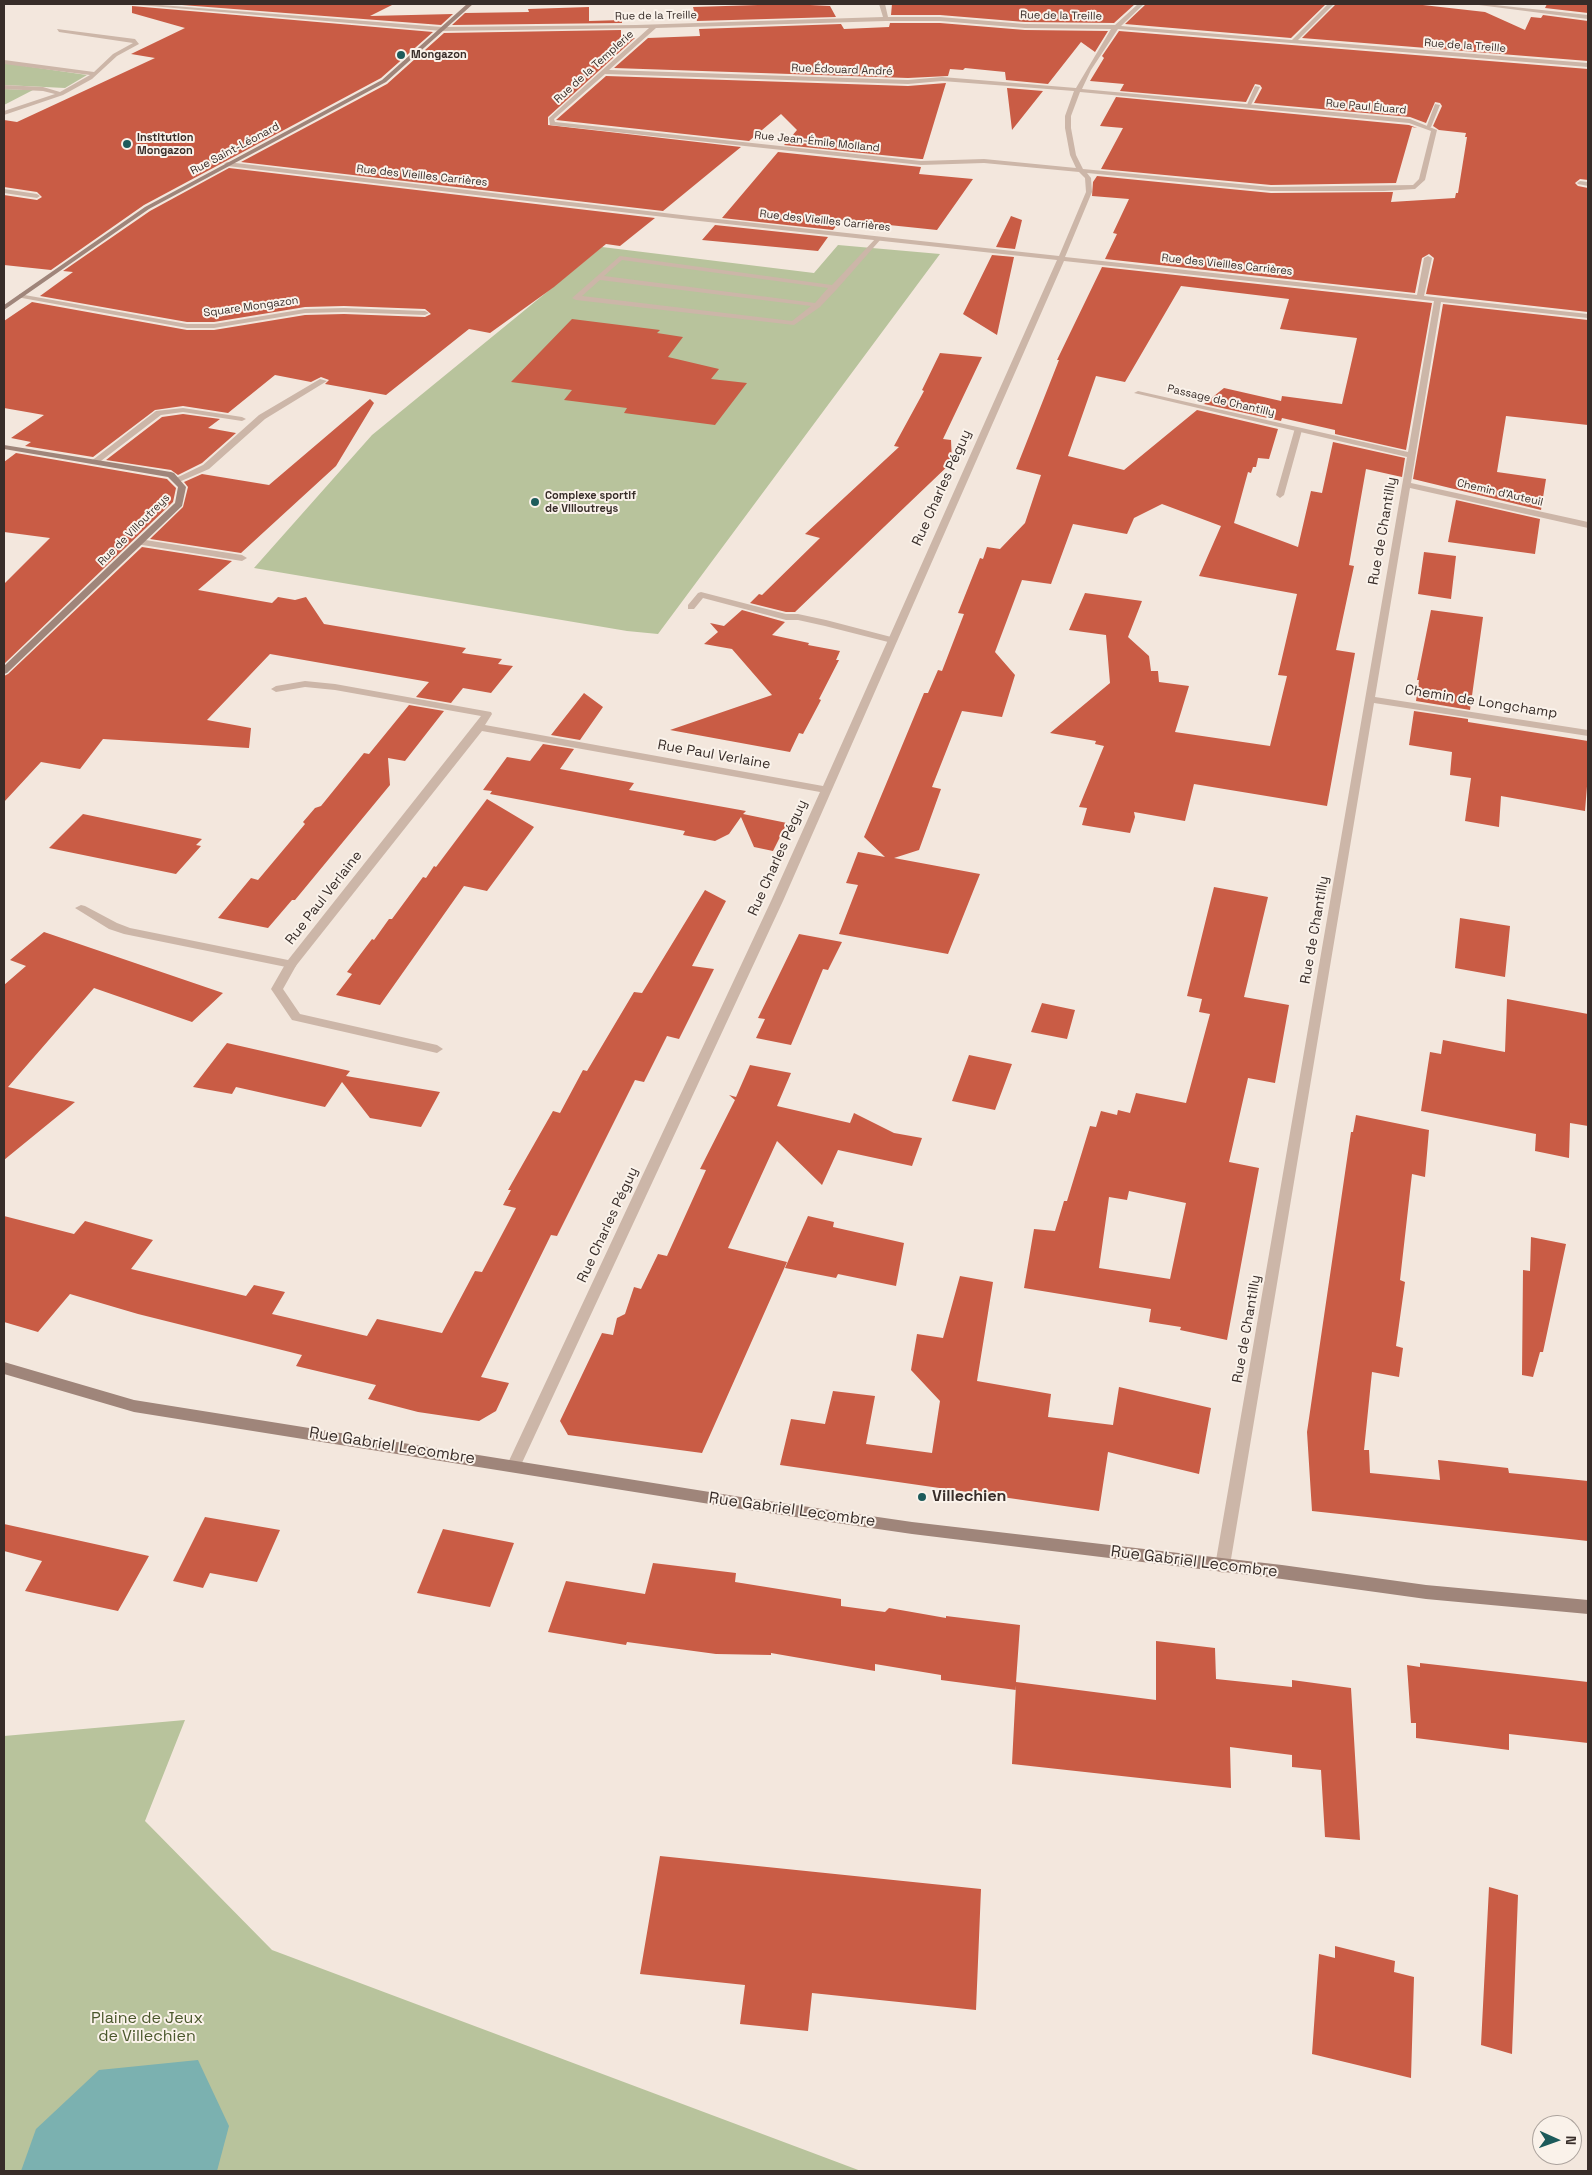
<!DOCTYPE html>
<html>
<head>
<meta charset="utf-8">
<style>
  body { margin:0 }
  #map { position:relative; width:1592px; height:2175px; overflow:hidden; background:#f3e7dd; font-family:"Space Grotesk",sans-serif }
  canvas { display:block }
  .frame { position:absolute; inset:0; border:5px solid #382d29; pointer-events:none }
  .north { position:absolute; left:1532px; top:2115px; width:50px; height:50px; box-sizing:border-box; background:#faf2ea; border:1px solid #aca39d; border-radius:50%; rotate:92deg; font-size:14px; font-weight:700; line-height:20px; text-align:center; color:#382d29 }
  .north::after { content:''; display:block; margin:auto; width:18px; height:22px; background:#1d5b5b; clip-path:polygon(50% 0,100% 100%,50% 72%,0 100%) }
</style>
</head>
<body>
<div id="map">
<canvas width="1592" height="2175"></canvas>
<div class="frame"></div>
<div class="north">N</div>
</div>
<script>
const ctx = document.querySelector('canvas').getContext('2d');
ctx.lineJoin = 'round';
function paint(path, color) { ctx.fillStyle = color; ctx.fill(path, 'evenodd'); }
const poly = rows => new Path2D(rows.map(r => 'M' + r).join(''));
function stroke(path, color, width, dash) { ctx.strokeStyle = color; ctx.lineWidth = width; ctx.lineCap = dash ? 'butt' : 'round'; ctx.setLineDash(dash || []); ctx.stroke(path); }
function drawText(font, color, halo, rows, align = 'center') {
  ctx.font = font + ' "Space Grotesk",sans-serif'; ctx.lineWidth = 4; ctx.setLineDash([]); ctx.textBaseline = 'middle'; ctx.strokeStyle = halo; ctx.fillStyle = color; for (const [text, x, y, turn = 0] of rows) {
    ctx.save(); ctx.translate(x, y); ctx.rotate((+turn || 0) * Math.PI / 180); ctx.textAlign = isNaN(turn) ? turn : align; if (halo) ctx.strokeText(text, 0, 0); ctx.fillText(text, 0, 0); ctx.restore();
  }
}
const green = poly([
  [4,63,87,75,65,88,4,85],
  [4,89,33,90,4,105],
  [838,245,940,254,658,634,627,631,254,568,372,435,602,247,814,273],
  [185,1720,145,1821,272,1950,861,2171,4,2171,4,1736]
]);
const water = poly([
  [198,2060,229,2126,217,2171,21,2171,36,2129,99,2070]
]);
const building = poly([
  [169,4,394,4,370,16,453,14,441,25],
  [790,4,830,6,836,17,697,21,693,7],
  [892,4,1135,4,1114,23,1025,22,940,15,891,15],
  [1146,4,1326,4,1291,38,1125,24],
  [1336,4,1414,4,1485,12,1525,30,1531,17,1541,18,1543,15,1588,21,1588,61,1302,38],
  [1547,4,1588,4,1588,13,1545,8],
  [132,6,433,32,381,78,144,205,51,270,4,265,4,195,37,200,42,197,37,192,4,187,4,120,17,122,155,58,131,54,185,28,132,13],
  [589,7,589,21,622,20,622,23,452,25,465,13,529,12,528,9],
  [890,23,940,23,1025,30,1108,31,1095,52,1081,42,1048,84,1006,80,1005,72,965,68,963,70,950,69,948,76,908,78,614,68,648,38,700,36,699,29,841,24,844,29,889,27],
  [621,30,621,39,635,38,548,117,548,125,741,147,663,211,241,162,387,84,444,33],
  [1119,31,1588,69,1588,180,1580,179,1575,183,1578,186,1588,188,1588,312,1426,294,1434,258,1429,254,1422,258,1415,293,1105,259,1117,234,1113,233,1129,199,1092,196,1093,182,1097,176,1271,193,1393,192,1391,202,1455,198,1456,193,1458,193,1467,137,1465,137,1466,133,1439,130,1433,126,1442,106,1440,103,1435,102,1426,123,1410,117,1254,103,1262,88,1260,85,1255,84,1246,102,1120,91,1124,84,1090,81,1104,58,1102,56],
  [606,76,908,86,946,83,923,159,921,159,784,145,797,130,781,114,749,141,556,120],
  [1007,88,1043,91,1012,130],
  [1116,97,1409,125,1417,128,1412,127,1396,183,1271,185,1101,169,1123,128,1100,126],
  [778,152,921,167,919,174,973,179,937,230,841,220,833,230,722,218],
  [229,168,655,218,620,246,606,244,554,287,490,333,469,329,386,395,325,384,329,380,321,377,311,382,275,375,228,413,183,406,155,410,93,457,25,446,31,442,11,438,44,415,4,408,4,321,32,302,187,330,214,330,305,315,344,314,425,317,431,314,425,309,344,306,305,307,214,322,187,322,40,296,73,272,63,271,150,211],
  [1011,216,1022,220,1015,249,996,247],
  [715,225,828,237,818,251,702,240],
  [992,255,1014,257,997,335,963,314],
  [1102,267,1432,303,1406,450,1335,434,1335,430,1282,418,1281,421,1204,404,1224,388,1281,401,1282,396,1342,404,1357,338,1280,329,1289,299,1181,286,1125,382,1096,376,1068,456,1124,470,1197,410,1278,429,1269,459,1258,458,1256,467,1253,467,1251,473,1248,472,1234,523,1298,547,1311,491,1322,493,1333,442,1405,458,1402,477,1366,469,1349,565,1354,566,1336,650,1355,653,1327,806,1194,784,1185,821,1134,812,1135,817,1130,833,1082,825,1087,808,1079,807,1104,746,1095,744,1096,741,1050,733,1110,683,1106,635,1069,630,1085,593,1142,601,1128,637,1149,656,1151,671,1158,671,1159,682,1189,686,1175,732,1270,746,1287,676,1278,675,1297,594,1199,576,1221,526,1162,504,1134,518,1127,534,1073,524,1051,584,1022,580,995,652,1015,675,1002,717,962,711,932,787,941,789,919,850,894,858,980,874,948,954,839,934,858,885,846,883,858,852,885,857,864,837,924,693,928,693,938,670,942,671,964,614,958,613,980,558,983,559,987,547,1000,549,1025,523,1041,475,1016,469,1059,360,1057,360],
  [1443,304,1588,320,1588,425,1506,416,1497,472,1546,479,1541,510,1413,479],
  [572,319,660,330,657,333,683,337,668,357,719,369,711,379,747,383,715,425,624,413,627,408,564,400,572,390,511,382],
  [940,353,982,357,943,439,951,440,952,462,795,612,786,612,750,603,759,594,762,595,820,538,805,534,899,447,894,446,924,391,922,390],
  [370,399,374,403,336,466,241,553,150,539,183,507,188,487,184,482,202,474,269,485],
  [183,414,220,419,208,428,236,433,202,463,178,475,171,470,106,460,162,417],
  [16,453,167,479,176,488,173,502,4,664,4,584,50,538,4,532,4,462],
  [1456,500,1540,519,1535,554,1448,542],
  [142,547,232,561,198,590,272,603,278,597,295,600,306,597,324,624,466,648,462,653,502,659,498,664,513,666,491,693,463,688,451,703,416,697,429,682,270,654,207,720,251,728,249,748,103,739,80,769,41,762,4,802,4,676,8,674],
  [1424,552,1456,556,1451,599,1418,594],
  [742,610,785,622,772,635,809,643,808,645,840,651,836,660,839,660,819,699,821,700,803,734,799,733,790,752,670,730,772,695,732,649,704,644,718,632,710,623,724,626],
  [1431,610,1483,617,1470,710,1416,701,1419,680,1417,680],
  [584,693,603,707,580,740,551,735],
  [409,705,444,711,405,761,388,758,390,785,295,900,292,900,268,928,218,918,251,878,258,880,305,824,303,822,315,808,321,806,364,753,369,754],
  [1414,711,1468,719,1468,722,1588,741,1588,774,1585,811,1501,796,1499,827,1465,821,1471,778,1450,775,1452,752,1409,745],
  [543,744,574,749,560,769,634,783,629,790,746,811,743,814,787,823,773,851,754,847,741,817,729,834,715,841,683,835,685,831,490,794,492,791,483,790,507,757,530,761],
  [487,799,534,827,487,891,464,886,380,1005,336,995,352,974,347,972,372,939,374,940,389,919,392,919,423,877,426,878,434,866,436,867],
  [83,814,202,839,196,845,201,846,176,874,49,848],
  [1214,887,1268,897,1244,997,1289,1005,1275,1083,1248,1078,1229,1162,1259,1168,1227,1340,1180,1330,1181,1327,1149,1322,1151,1309,1024,1288,1034,1229,1055,1231,1064,1201,1067,1201,1090,1126,1096,1127,1101,1111,1117,1115,1118,1110,1130,1113,1136,1093,1186,1103,1210,1014,1199,1012,1202,999,1187,996],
  [1129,1191,1186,1203,1170,1279,1099,1268,1109,1197,1127,1200],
  [705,890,726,901,692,966,714,969,679,1039,667,1036,644,1082,635,1080,557,1236,551,1235,481,1377,509,1383,496,1411,479,1421,418,1412,368,1399,376,1385,296,1366,302,1355,138,1314,70,1294,38,1332,4,1322,4,1216,74,1234,85,1221,153,1240,131,1269,246,1296,254,1285,285,1292,272,1314,367,1336,377,1319,442,1333,475,1271,482,1272,516,1208,503,1205,511,1190,508,1190,553,1111,560,1113,583,1070,587,1071,634,992,642,993],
  [1460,918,1510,926,1505,977,1455,968],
  [44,932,223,993,192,1022,94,988,8,1087,75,1102,4,1160,4,985,26,966,10,960],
  [799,934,842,942,828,970,823,969,791,1045,756,1038,765,1019,758,1018],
  [1507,999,1588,1014,1588,1126,1570,1123,1569,1158,1535,1151,1536,1134,1421,1111,1430,1052,1441,1054,1443,1040,1505,1052],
  [1042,1003,1075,1010,1067,1039,1031,1032],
  [227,1043,350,1071,346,1076,440,1092,421,1127,370,1118,342,1082,325,1107,236,1087,232,1094,193,1087],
  [969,1055,1012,1064,995,1110,952,1101],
  [750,1065,791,1073,777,1106,850,1123,854,1113,894,1133,922,1138,912,1166,838,1150,822,1185,777,1141,728,1248,787,1262,702,1453,568,1435,560,1421,602,1333,613,1335,617,1318,625,1314,634,1287,641,1289,658,1254,667,1256,706,1170,700,1169,735,1100,729,1095,736,1097],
  [1356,1115,1429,1130,1425,1177,1412,1174,1400,1280,1405,1282,1396,1346,1403,1348,1399,1377,1372,1372,1364,1450,1369,1450,1370,1473,1440,1480,1438,1460,1508,1468,1509,1473,1588,1481,1588,1541,1312,1511,1307,1432,1351,1132,1353,1132],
  [808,1216,834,1222,833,1227,904,1243,896,1286,838,1274,836,1278,785,1268],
  [1531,1237,1566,1244,1543,1352,1540,1352,1533,1377,1522,1375,1523,1270,1530,1271],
  [960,1276,993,1282,977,1381,1051,1394,1048,1417,1113,1425,1119,1387,1211,1408,1199,1474,1108,1452,1099,1511,780,1465,791,1419,825,1424,833,1391,875,1396,866,1444,932,1453,940,1401,911,1370,917,1334,943,1338],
  [205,1517,280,1530,257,1582,210,1573,203,1588,173,1581],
  [4,1524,149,1556,118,1611,25,1591,42,1561,4,1551],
  [443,1529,514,1543,490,1607,417,1593],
  [653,1563,736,1573,735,1582,841,1599,841,1606,885,1612,889,1608,946,1618,946,1616,1020,1625,1016,1682,1156,1700,1156,1641,1215,1648,1216,1679,1292,1687,1292,1680,1351,1688,1360,1840,1325,1837,1321,1770,1292,1767,1292,1755,1230,1747,1231,1788,1012,1764,1016,1685,1016,1690,941,1680,941,1675,875,1664,875,1671,771,1653,771,1655,716,1654,627,1642,626,1645,548,1632,566,1581,645,1594],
  [1420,1663,1588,1682,1588,1743,1509,1734,1509,1750,1416,1738,1416,1723,1411,1723,1407,1665,1420,1667],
  [660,1856,981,1889,976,2010,812,1993,808,2031,740,2024,745,1985,640,1974],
  [1489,1887,1518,1895,1512,2054,1481,2045],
  [1335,1946,1395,1961,1394,1972,1414,1977,1411,2078,1312,2054,1319,1954,1335,1958]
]);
const lane = poly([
  [57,29,135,39,139,44,117,56,92,79,63,95,4,115,4,111,55,94,43,91,4,89,4,85,43,87,60,92,90,75,4,64,4,60,94,72,113,54,133,43,59,32,57,29],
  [1255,86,1260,87,1250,107,1246,107,1255,86],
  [1435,104,1440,105,1431,127,1426,128,1435,104],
  [1580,181,1588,182,1588,186,1578,184,1577,183,1580,181],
  [4,189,37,194,40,196,37,198,4,193,4,189],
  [876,238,881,239,837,289,820,307,794,325,576,300,572,298,620,256,832,285,876,238],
  [622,260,828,288,815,303,604,276,622,260],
  [600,280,811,306,792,321,582,296,600,280],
  [320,379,327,381,265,419,209,469,179,482,172,480,203,465,259,415,320,379],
  [183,408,242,417,246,419,242,421,183,412,161,415,97,464,90,462,156,411,183,408],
  [1295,428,1302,430,1284,495,1280,498,1276,495,1295,428],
  [139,539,242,555,247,558,242,561,136,544,135,542,139,539],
  [701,592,786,614,798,614,826,620,895,638,897,640,892,643,825,626,798,620,786,620,703,598,694,609,688,609,688,605,698,593,701,592],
  [291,960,297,964,283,989,300,1014,437,1045,443,1049,437,1053,292,1020,271,989,287,961,291,960]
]);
const street = poly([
  [128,4,148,4,442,27,636,25,883,17,879,4,885,4,888,17,940,17,1025,24,1115,25,1138,4,1144,4,1121,26,1292,40,1328,4,1334,4,1298,40,1588,63,1588,67,1118,29,1091,70,1082,89,1410,119,1437,130,1425,180,1415,189,1384,191,1271,191,1087,173,1091,178,1092,192,1065,257,1417,295,1424,258,1428,256,1432,258,1424,296,1588,314,1588,318,1441,302,1411,483,1588,522,1588,528,1410,488,1375,697,1588,730,1588,736,1374,703,1229,1571,1223,1573,1217,1571,1215,1566,1407,457,1134,393,1138,391,1408,452,1434,301,1064,261,783,901,521,1465,519,1469,514,1471,509,1469,507,1465,771,901,820,792,482,731,295,967,291,968,124,934,109,929,75,908,81,905,85,906,117,923,130,928,288,960,481,716,335,690,305,687,276,692,271,689,276,686,305,681,335,684,491,712,492,714,485,725,823,786,1057,260,690,220,227,166,224,164,227,162,690,216,1059,256,1086,192,1085,178,1079,172,984,163,921,165,550,125,549,118,649,28,442,31,128,4],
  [886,21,940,21,1025,28,1111,29,1076,88,942,77,908,80,609,70,656,28,886,21],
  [605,74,908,84,942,81,1074,91,1065,116,1065,128,1070,155,1076,168,984,159,921,161,555,122,554,119,605,74],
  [1080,92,1409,123,1431,131,1419,179,1413,185,1271,187,1083,169,1076,155,1071,128,1071,116,1080,92],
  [1471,4,1486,4,1588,15,1588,19,1471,4],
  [19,294,187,324,214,324,305,309,344,308,425,311,429,313,425,315,344,312,305,313,214,328,187,328,22,298,19,298,19,294]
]);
const secondary = poly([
  [467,4,473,4,386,82,149,209,4,310,4,305,145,207,382,80,467,4],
  [4,445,171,472,174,473,186,487,182,506,7,673,4,674,4,666,175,503,178,487,168,477,4,449,4,445],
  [4,1362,134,1400,741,1497,912,1522,1282,1565,1426,1585,1588,1600,1588,1614,1426,1599,1282,1579,912,1534,741,1509,134,1412,4,1374,4,1362]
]);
const markers = [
  [401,55,5,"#1d5b5b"],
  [127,144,5,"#1d5b5b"],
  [535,502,5,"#1d5b5b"],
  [922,1497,5,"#1d5b5b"]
];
const farStreetnames = [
  ["Rue de la Treille",656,16,-1],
  ["Rue de la Treille",1061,16,1],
  ["Rue de la Treille",1465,46,4],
  ["Rue de la Templerie",594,67,-42],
  ["Rue Édouard André",842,70,2],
  ["Rue Paul Éluard",1366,107,5],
  ["Rue Jean-Émile Molland",817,142,6],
  ["Rue Saint-Léonard",235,149,-28],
  ["Rue des Vieilles Carrières",422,176,6],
  ["Rue des Vieilles Carrières",825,221,6],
  ["Rue des Vieilles Carrières",1227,265,6],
  ["Square Mongazon",251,307,-8],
  ["Passage de Chantilly",1221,401,13],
  ["Chemin d'Auteuil",1500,493,13],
  ["Rue de Villoutreys",134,530,-45]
];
const farPoinames = [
  ["Mongazon",411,55],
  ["Institution",137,138],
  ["Mongazon",137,151],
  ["Complexe sportif",545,496],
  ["de Villoutreys",545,509]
];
const streetNames = [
  ["Rue Charles Péguy",942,488,-66],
  ["Rue de Chantilly",1383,531,-80],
  ["Chemin de Longchamp",1481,702,9],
  ["Rue Paul Verlaine",714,755,10],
  ["Rue Charles Péguy",778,858,-66],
  ["Rue Paul Verlaine",324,898,-52],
  ["Rue de Chantilly",1315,930,-80],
  ["Rue Charles Péguy",608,1225,-65],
  ["Rue de Chantilly",1247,1329,-80]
];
const nearStreetnames = [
  ["Rue Gabriel Lecombre",392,1446,9],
  ["Rue Gabriel Lecombre",792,1510,8],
  ["Rue Gabriel Lecombre",1194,1562,7]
];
const nearPoinames = [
  ["Villechien",932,1497]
];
const nearParknames = [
  ["Plaine de Jeux",147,2019],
  ["de Villechien",147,2037]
];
paint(green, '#b8c39c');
paint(water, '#7bb1b0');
paint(building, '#c95c45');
paint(lane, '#ccb6a8');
paint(street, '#ccb6a8');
paint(secondary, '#9f857a');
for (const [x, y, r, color] of markers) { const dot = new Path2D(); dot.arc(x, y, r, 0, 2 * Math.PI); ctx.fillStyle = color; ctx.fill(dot); stroke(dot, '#faf2ea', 2); }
drawText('11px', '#382d29', '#faf2ea', farStreetnames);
drawText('bold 11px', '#382d29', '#faf2ea', farPoinames, 'left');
drawText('14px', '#382d29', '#faf2ea', streetNames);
drawText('16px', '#382d29', '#faf2ea', nearStreetnames);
drawText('bold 16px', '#382d29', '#faf2ea', nearPoinames, 'left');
drawText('16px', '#4a572c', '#faf2ea', nearParknames);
</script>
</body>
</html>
